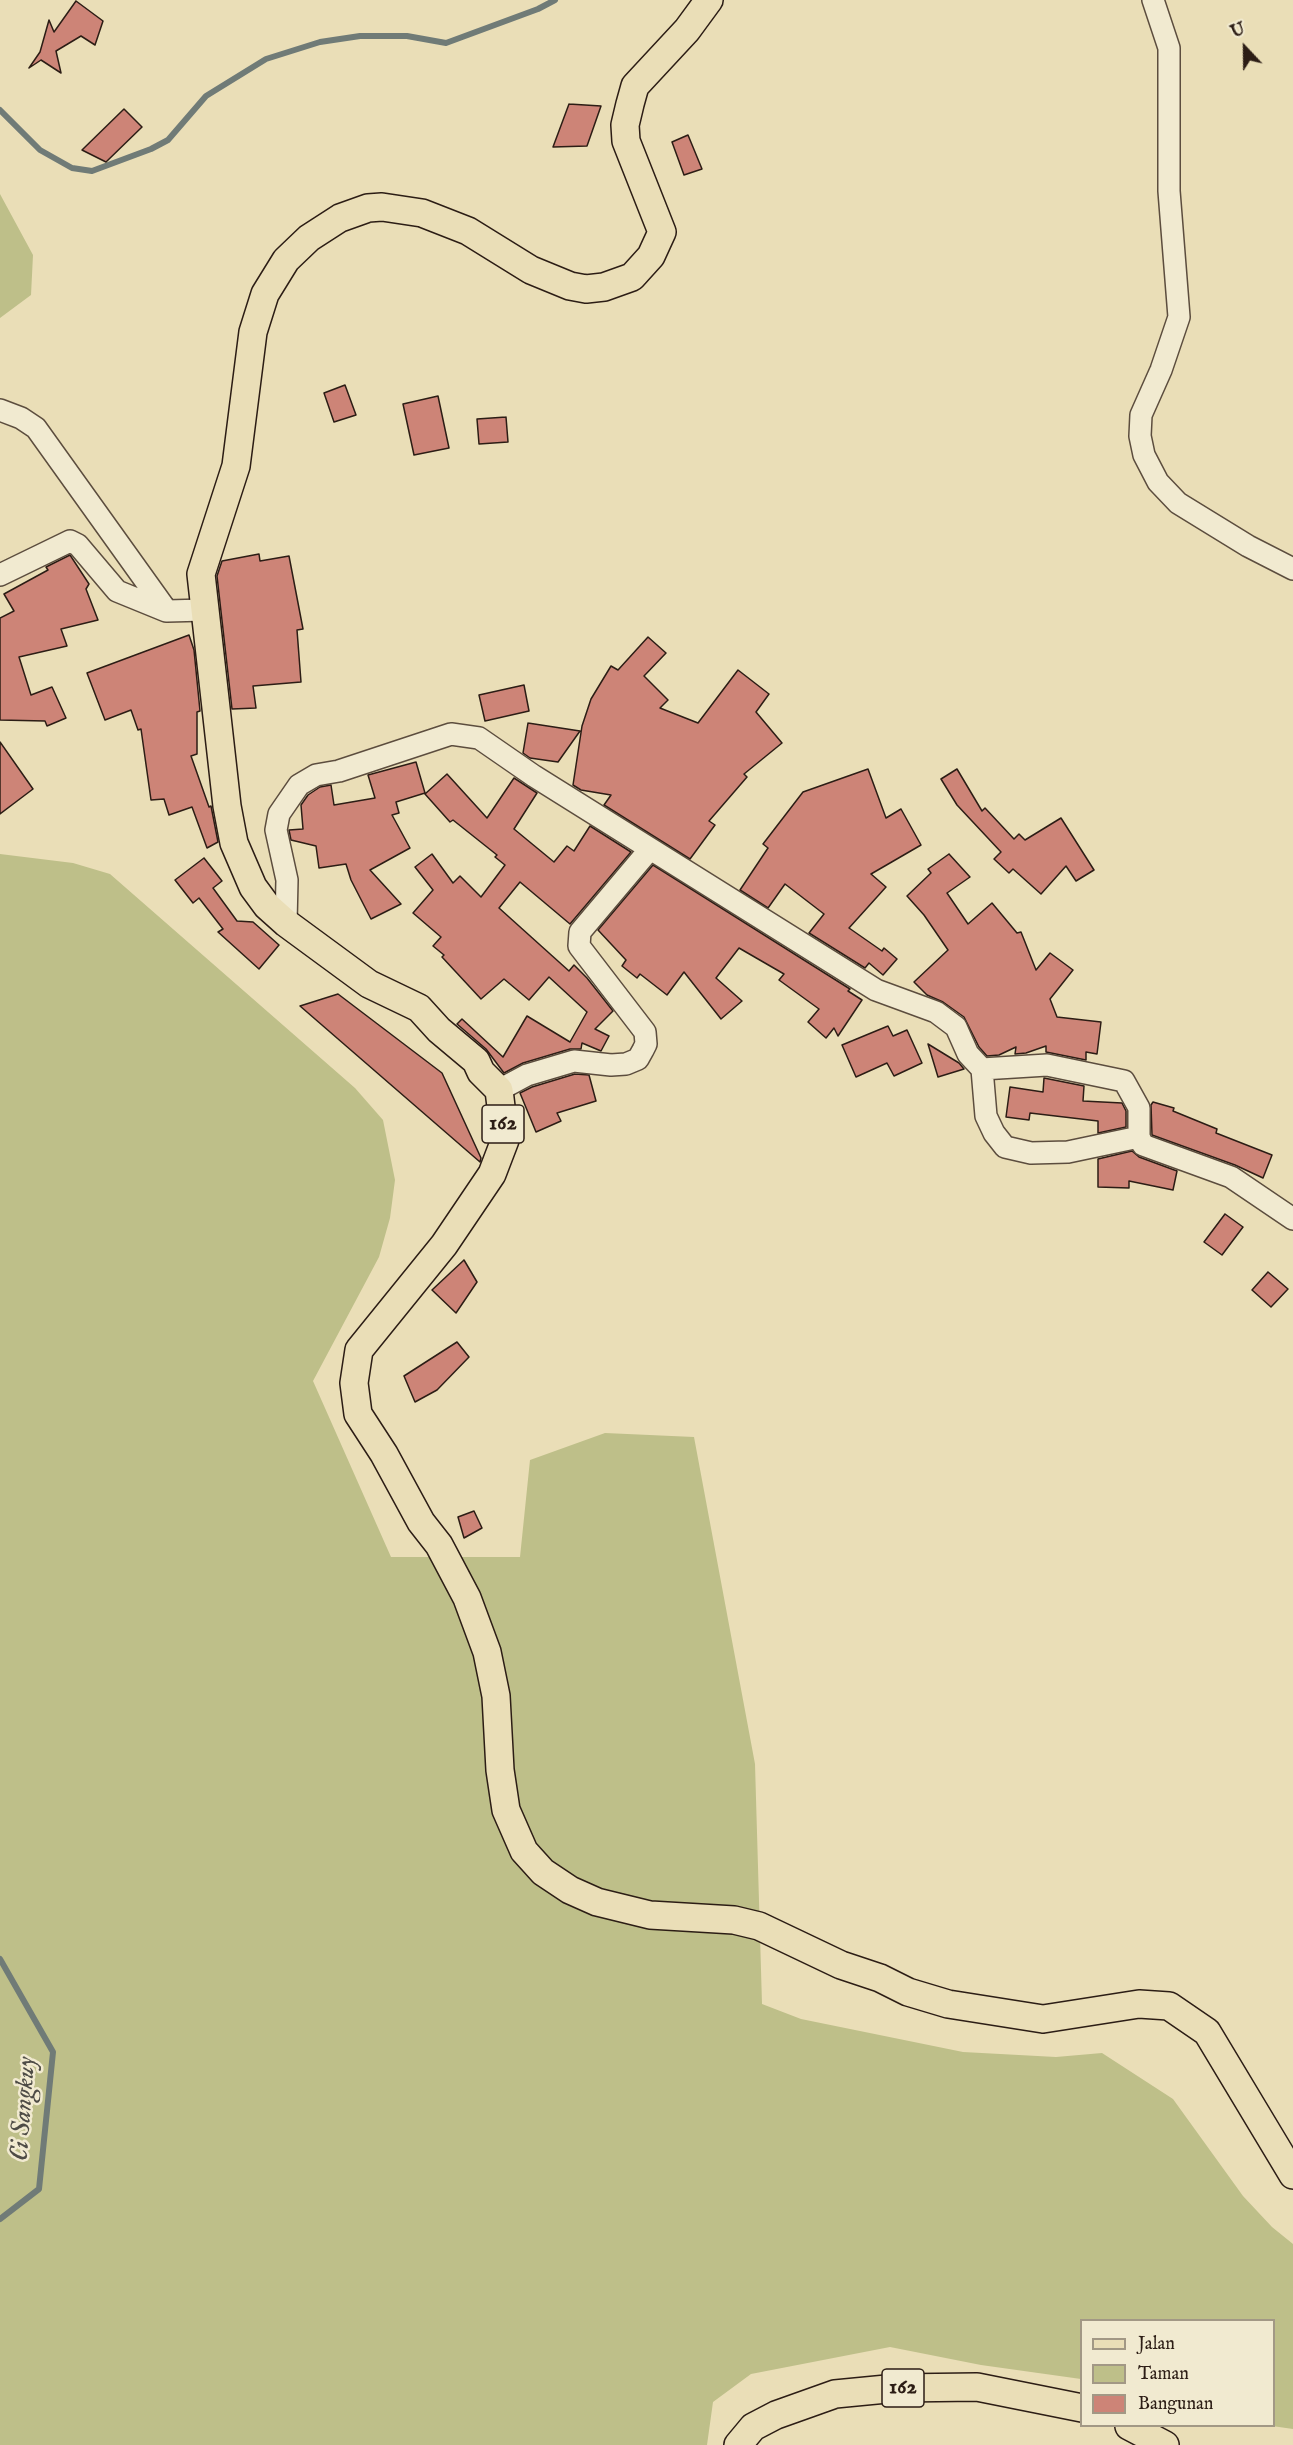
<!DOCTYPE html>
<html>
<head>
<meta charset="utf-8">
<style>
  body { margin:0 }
  #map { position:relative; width:1293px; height:2445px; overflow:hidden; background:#eadeb7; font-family:"IM FELL English",serif }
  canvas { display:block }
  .legend { position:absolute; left:1080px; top:2319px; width:195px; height:108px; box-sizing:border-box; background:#f1ead0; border:2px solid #a29885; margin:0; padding:8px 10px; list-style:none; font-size:18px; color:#2c1d15 }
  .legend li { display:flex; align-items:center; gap:12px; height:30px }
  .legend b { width:30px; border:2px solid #a29885 }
  .north { position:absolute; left:1215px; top:18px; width:60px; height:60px; -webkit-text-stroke:4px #f1ead0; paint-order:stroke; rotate:338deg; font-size:16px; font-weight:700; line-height:24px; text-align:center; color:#2c1d15 }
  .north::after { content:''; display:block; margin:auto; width:21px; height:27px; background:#2c1d15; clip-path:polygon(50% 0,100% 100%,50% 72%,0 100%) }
</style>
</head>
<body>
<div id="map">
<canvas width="1293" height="2445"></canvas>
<ul class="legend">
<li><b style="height:8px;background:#eadeb7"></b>Jalan</li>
<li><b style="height:16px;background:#bebf89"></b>Taman</li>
<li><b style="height:16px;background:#cd8477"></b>Bangunan</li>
</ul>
<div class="north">U</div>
</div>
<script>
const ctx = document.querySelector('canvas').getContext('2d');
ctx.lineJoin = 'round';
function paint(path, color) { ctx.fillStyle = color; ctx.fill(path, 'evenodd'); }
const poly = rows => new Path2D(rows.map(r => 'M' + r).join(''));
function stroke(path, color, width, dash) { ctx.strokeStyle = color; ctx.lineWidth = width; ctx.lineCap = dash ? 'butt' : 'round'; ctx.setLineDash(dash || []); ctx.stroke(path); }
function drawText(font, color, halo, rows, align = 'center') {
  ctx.font = font + ' "IM FELL English",serif'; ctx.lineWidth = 5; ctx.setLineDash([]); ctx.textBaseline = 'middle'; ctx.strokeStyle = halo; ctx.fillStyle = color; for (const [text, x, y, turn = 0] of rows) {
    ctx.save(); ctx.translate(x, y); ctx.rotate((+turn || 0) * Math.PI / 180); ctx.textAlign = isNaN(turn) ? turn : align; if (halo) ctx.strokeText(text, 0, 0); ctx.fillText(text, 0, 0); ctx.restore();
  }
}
const green = poly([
  [0,194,33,255,31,295,0,318],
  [0,854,73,863,110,874,355,1088,383,1120,395,1180,390,1218,379,1257,313,1381,391,1557,520,1557,530,1460,605,1433,694,1437,755,1764,762,2004,801,2019,963,2052,1056,2057,1102,2053,1173,2099,1243,2196,1272,2227,1293,2244,1293,2429,1272,2426,1274,2320,1082,2320,1081,2379,981,2365,890,2347,751,2374,713,2402,707,2445,0,2445]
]);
const stream = poly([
  [0,110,40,150,72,168,92,171,151,149,168,140,206,96,266,59,320,42,360,36,407,36,446,43,538,9,555,0],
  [0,1959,53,2052,39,2189,0,2219]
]);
const building = poly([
  [76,1,103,21,95,45,81,36,56,51,61,73,41,60,29,68,40,52,49,20,54,32,76,1],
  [569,104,601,106,587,146,553,147,569,104],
  [124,109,142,127,106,162,82,150,124,109],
  [688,135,702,169,684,175,672,142,688,135],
  [345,385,356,415,334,422,324,393,345,385],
  [438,396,449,448,414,455,403,404,438,396],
  [506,417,508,442,479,444,477,419,506,417],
  [259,554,260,561,289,556,303,629,297,630,301,682,253,686,256,708,232,709,217,576,222,561,259,554],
  [70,555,89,584,86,589,98,620,61,629,67,646,19,657,31,695,52,687,66,718,47,726,45,721,0,720,0,618,14,611,4,594,48,570,46,567,70,555],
  [189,635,194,650,200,711,197,712,197,754,191,756,209,807,211,806,218,842,207,848,192,807,169,815,164,799,151,800,141,729,138,730,131,710,105,720,87,673,189,635],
  [648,637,666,653,644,676,668,700,660,708,698,723,738,670,769,694,756,712,782,743,744,774,747,777,709,821,715,825,690,859,604,805,611,795,581,790,573,785,582,726,591,699,611,666,618,670,648,637],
  [524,685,529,711,485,721,479,695,524,685],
  [528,723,580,731,558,762,530,758,523,753,528,723],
  [0,742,33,789,0,814,0,742],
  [416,762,425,793,396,802,399,813,392,815,410,848,370,870,401,904,371,919,351,880,346,864,319,868,316,846,291,840,289,830,303,829,301,805,308,795,320,787,331,785,334,805,375,798,368,775,416,762],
  [868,769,886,818,901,809,921,845,871,874,886,887,849,928,882,951,884,948,897,959,883,975,869,963,865,968,809,933,824,914,785,884,768,908,740,890,768,848,763,844,803,792,868,769],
  [957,769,982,811,985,808,1014,839,1019,834,1025,840,1061,818,1094,870,1076,881,1066,866,1041,894,1013,869,1009,873,994,859,1001,852,957,805,941,779,957,769],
  [447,774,487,818,514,778,537,793,514,829,554,862,567,846,574,851,590,826,631,852,570,924,520,882,499,908,569,971,574,965,587,978,613,1011,595,1029,609,1036,601,1051,582,1043,581,1049,570,1049,523,1063,504,1073,486,1049,457,1024,462,1019,503,1057,527,1016,570,1042,587,1012,549,977,529,1000,504,979,481,999,442,957,444,955,433,946,441,937,413,913,433,890,415,867,432,854,453,883,460,876,481,897,505,865,495,857,497,855,453,820,450,822,425,794,447,774],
  [949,854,970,877,947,893,968,924,992,903,1017,933,1021,932,1036,970,1050,953,1073,970,1050,999,1057,1017,1101,1022,1097,1054,1086,1052,1086,1060,1046,1052,1046,1046,1026,1053,1015,1054,1016,1047,999,1055,987,1056,979,1047,964,1017,943,1002,927,995,914,982,948,950,924,915,907,896,931,873,928,869,949,854],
  [204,858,222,881,213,888,237,921,253,922,279,945,259,969,218,932,223,929,199,898,193,903,175,880,204,858],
  [653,865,850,989,848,991,862,1000,838,1036,834,1028,826,1038,808,1022,819,1009,779,980,784,974,739,948,716,978,742,1001,721,1019,684,972,667,995,640,974,637,978,622,966,626,960,598,930,653,865],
  [338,994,442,1073,481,1158,480,1162,300,1006,338,994],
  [888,1026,893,1036,907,1030,922,1063,894,1076,887,1063,856,1077,842,1045,888,1026],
  [928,1044,959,1063,964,1069,938,1077,928,1044],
  [575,1074,589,1075,596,1101,557,1113,561,1121,536,1132,520,1093,532,1087,575,1074],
  [1044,1078,1084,1086,1083,1101,1122,1103,1126,1111,1126,1127,1098,1133,1098,1121,1030,1113,1029,1120,1006,1117,1010,1087,1043,1092,1044,1078],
  [1153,1102,1174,1108,1173,1111,1217,1129,1216,1133,1272,1155,1263,1178,1235,1165,1152,1135,1151,1105,1153,1102],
  [1132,1151,1139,1157,1177,1171,1173,1190,1129,1181,1129,1188,1098,1187,1098,1159,1132,1151],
  [1225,1214,1243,1227,1222,1255,1204,1242,1225,1214],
  [464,1260,477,1282,456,1313,432,1290,464,1260],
  [1268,1272,1288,1289,1271,1307,1252,1290,1268,1272],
  [457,1342,469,1357,437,1390,415,1402,404,1376,457,1342],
  [474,1511,482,1528,464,1538,458,1517,474,1511]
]);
const minor = poly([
  [1153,0,1169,48,1169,191,1179,317,1161,370,1141,415,1140,436,1144,455,1158,482,1178,503,1248,546,1293,569],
  [0,410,21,418,36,428,167,611,205,610],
  [0,575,70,541,78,545,117,591,166,611],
  [286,923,287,880,276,830,279,814,299,785,316,775,339,771,451,734,479,738,534,776,876,990,936,1012,956,1027,968,1054,982,1069,1047,1065,1124,1081,1139,1108,1139,1137,1143,1145,1231,1177,1293,1219],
  [982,1069,986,1116,994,1133,1005,1147,1031,1153,1068,1152,1139,1137],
  [499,1090,527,1075,574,1061,611,1065,626,1064,638,1059,643,1050,646,1044,645,1032,579,946,580,932,650,849]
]);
const major = poly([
  [709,0,687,30,635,86,630,104,625,125,626,141,662,232,651,256,632,277,604,287,586,289,570,286,531,270,468,231,422,213,382,207,368,208,340,218,309,238,286,260,265,294,253,332,236,466,201,574,227,806,234,843,253,887,267,906,286,923,369,984,419,1008,439,1030,476,1061,481,1072,499,1090,505,1140,492,1174,444,1245,359,1350,354,1383,358,1414,384,1454,421,1522,439,1545,467,1598,487,1652,496,1696,500,1770,506,1810,524,1851,543,1872,570,1890,597,1902,650,1915,734,1920,759,1926,841,1965,880,1978,908,1992,948,2004,1043,2019,1139,2004,1169,2006,1207,2032,1293,2175],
  [1129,2426,1165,2445],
  [738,2445,753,2427,776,2415,835,2394,897,2388,977,2387,1082,2408]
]);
const shields = [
  [503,1124,42],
  [903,2388,42]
];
const shieldNames = [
  ["162",503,1124],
  ["162",903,2388]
];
const waterNames = [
  ["Ci Sangkuy",25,2109,-86]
];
paint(green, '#bebf89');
stroke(stream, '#707b77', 6);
paint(building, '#cd8477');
stroke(building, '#2c1d15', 1.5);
stroke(minor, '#5c4d3e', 24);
stroke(major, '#2c1d15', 30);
stroke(minor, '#f1ead0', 21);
stroke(major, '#eadeb7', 27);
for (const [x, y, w] of shields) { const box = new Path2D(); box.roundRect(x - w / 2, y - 19, w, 38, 4.5); ctx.fillStyle = '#f1ead0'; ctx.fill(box); stroke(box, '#2c1d15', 1.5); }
drawText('bold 22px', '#2c1d15', null, shieldNames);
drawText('italic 26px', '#4e4c46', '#f1ead0', waterNames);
</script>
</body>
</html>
